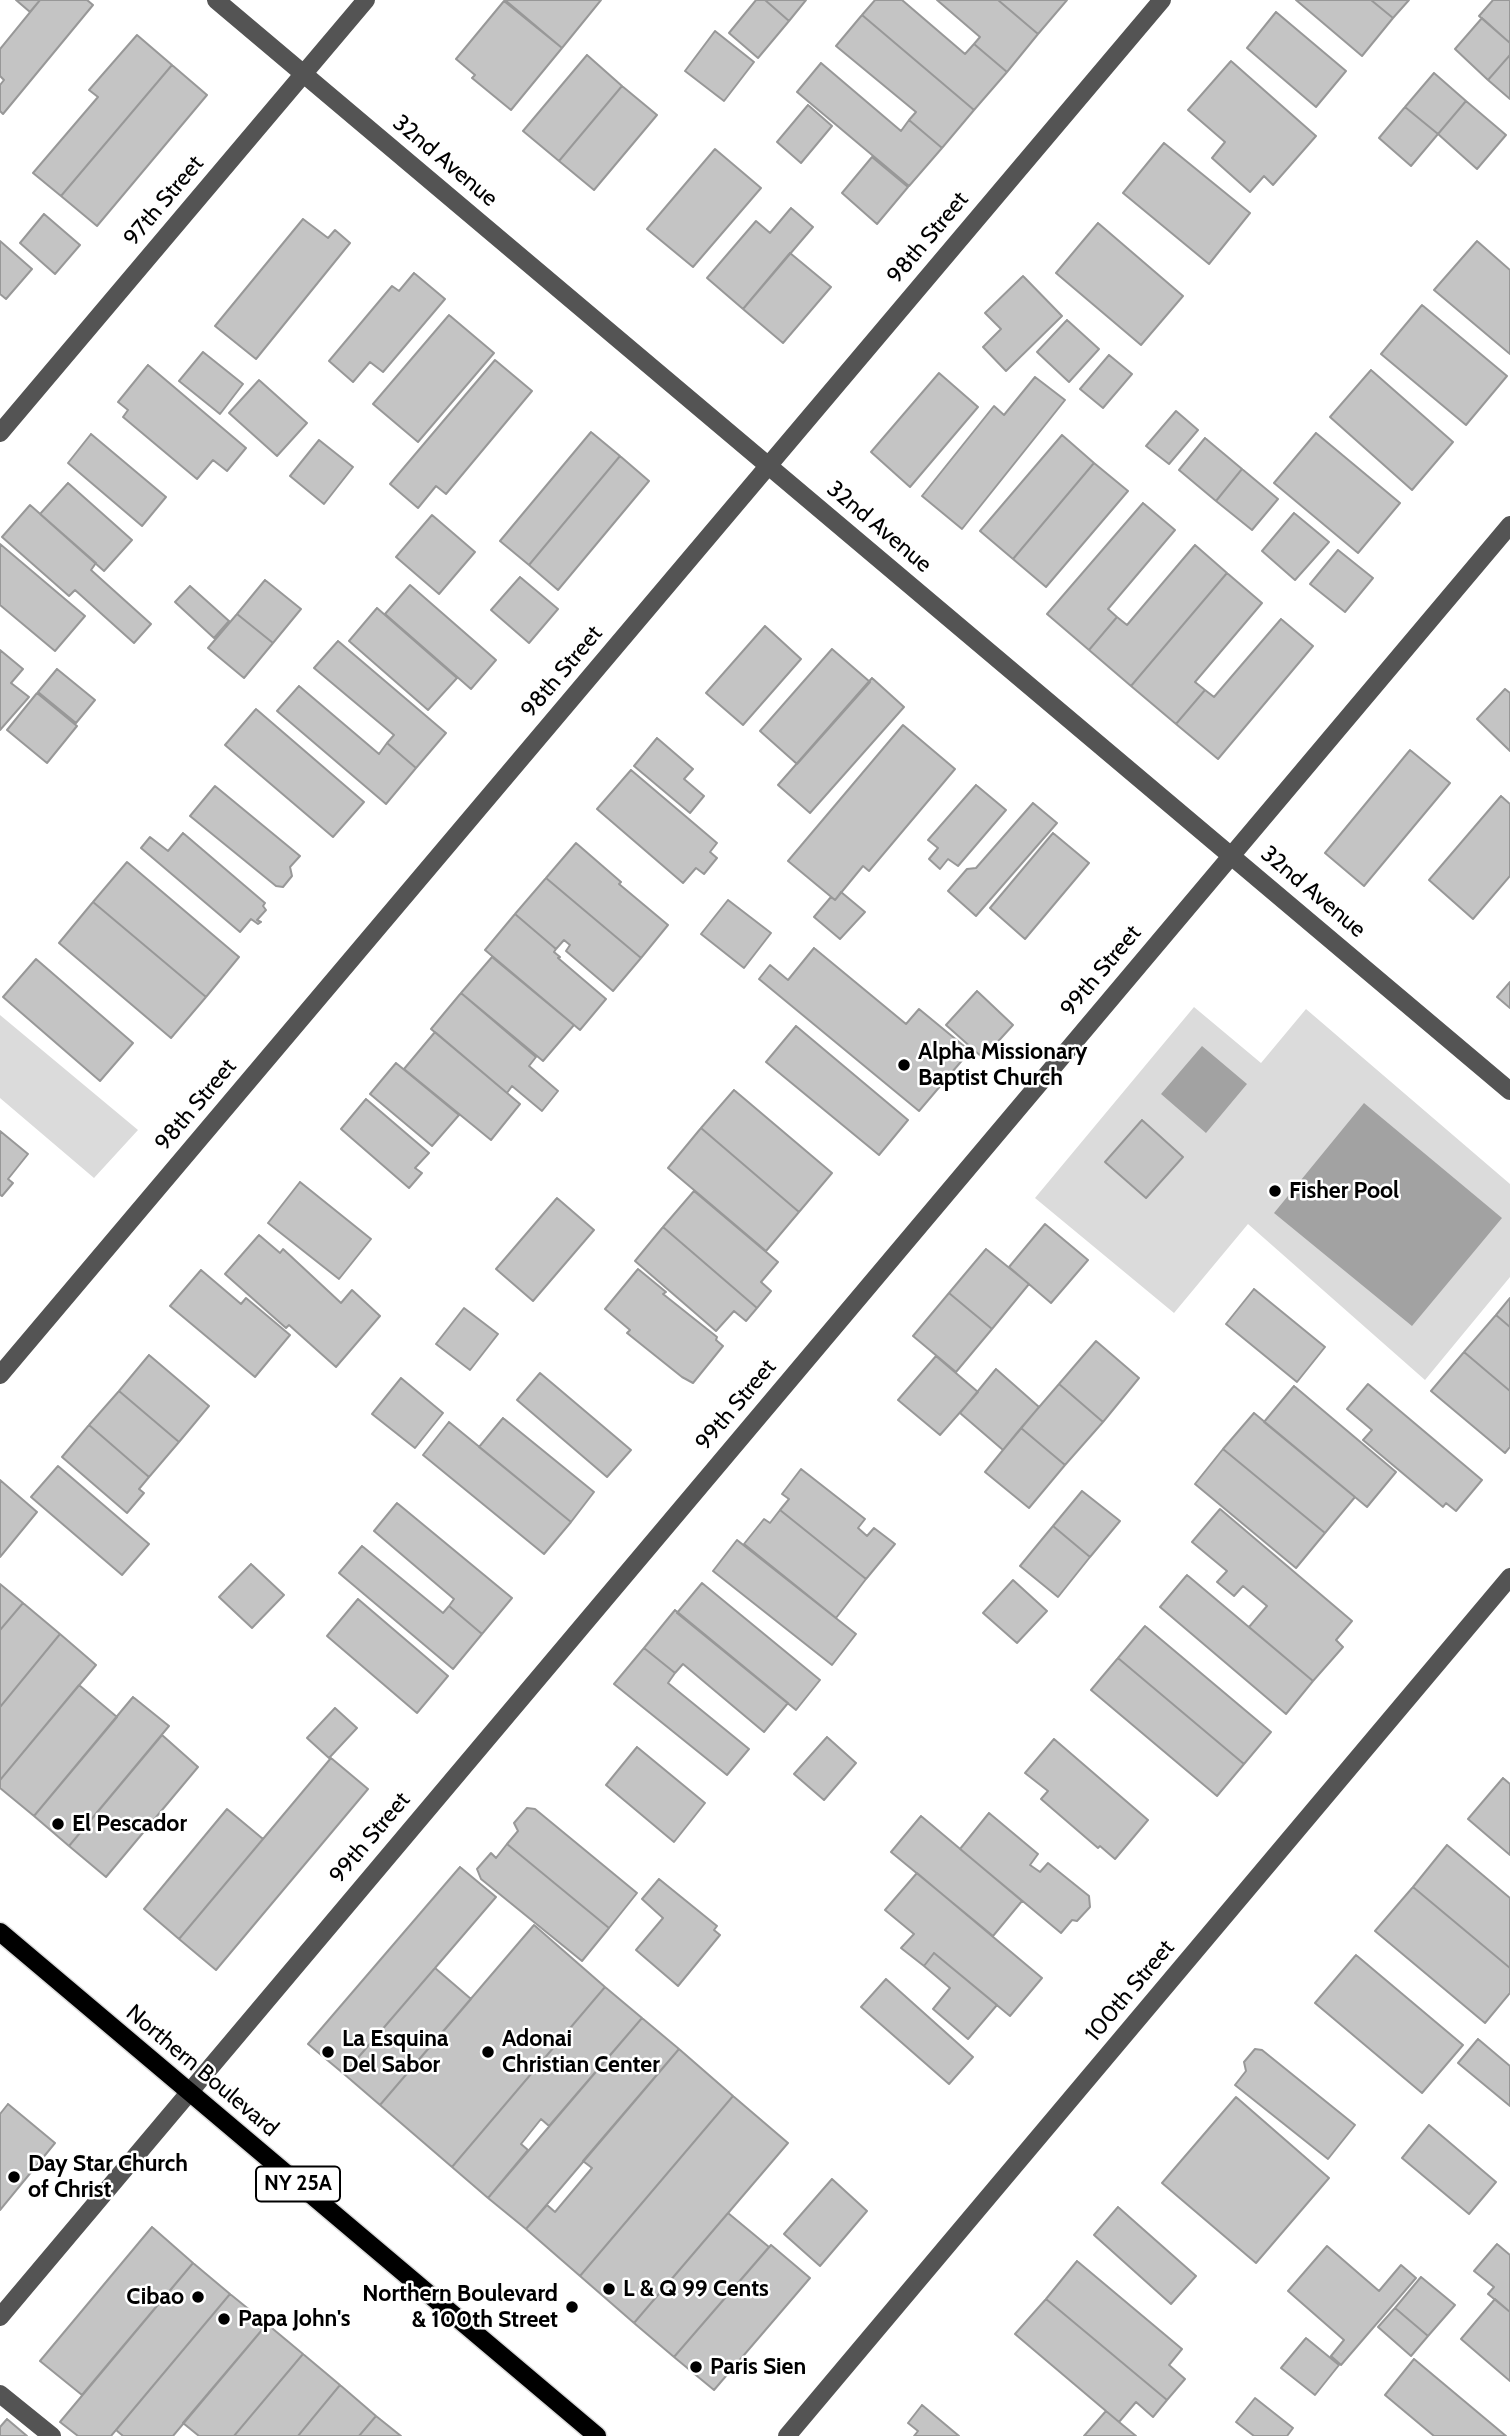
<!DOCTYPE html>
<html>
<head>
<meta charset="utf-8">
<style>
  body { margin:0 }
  canvas { display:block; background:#fff }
</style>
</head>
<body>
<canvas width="1510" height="2436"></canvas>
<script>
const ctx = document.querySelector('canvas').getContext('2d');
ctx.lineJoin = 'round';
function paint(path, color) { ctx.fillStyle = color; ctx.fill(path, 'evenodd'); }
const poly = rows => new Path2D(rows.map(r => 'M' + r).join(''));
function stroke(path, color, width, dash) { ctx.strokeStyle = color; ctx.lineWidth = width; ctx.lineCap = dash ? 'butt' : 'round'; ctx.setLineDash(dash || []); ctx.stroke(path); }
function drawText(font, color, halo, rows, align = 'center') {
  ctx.font = font + ' Cabin,sans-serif'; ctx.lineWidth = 5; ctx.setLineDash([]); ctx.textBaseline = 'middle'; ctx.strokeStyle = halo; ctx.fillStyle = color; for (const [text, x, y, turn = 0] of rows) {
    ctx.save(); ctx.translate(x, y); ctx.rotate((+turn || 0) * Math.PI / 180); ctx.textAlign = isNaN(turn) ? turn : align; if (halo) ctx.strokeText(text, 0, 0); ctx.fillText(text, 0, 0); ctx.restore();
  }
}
const green = poly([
  [1194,1007,1261,1063,1306,1009,1510,1184,1510,1277,1425,1380,1248,1224,1174,1313,1035,1198],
  [0,1015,138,1130,94,1178,0,1098]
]);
const water = poly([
  [1202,1046,1247,1084,1206,1133,1161,1094],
  [1364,1103,1502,1218,1412,1326,1274,1213]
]);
const building = poly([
  [16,0,40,0,30,12,16,0],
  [40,0,87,0,93,5,3,114,0,111,0,85,4,80,0,76,0,49,40,0],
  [505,0,601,0,562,48,505,0],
  [756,0,765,0,789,21,758,58,729,33,756,0],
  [765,0,806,0,789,21,765,0],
  [875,0,902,0,965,54,974,44,1007,72,974,110,862,15,875,0],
  [937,0,998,0,1038,34,1007,72,974,44,980,37,937,0],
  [998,0,1067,0,1038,34,998,0],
  [1296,0,1371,0,1393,18,1362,56,1296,0],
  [1371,0,1409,0,1393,18,1371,0],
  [1493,0,1510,0,1510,43,1479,16,1493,0],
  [504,1,562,48,511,110,472,78,475,75,456,59,504,1],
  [1276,12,1346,71,1316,107,1247,48,1276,12],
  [862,15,974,110,942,148,909,120,916,112,836,46,862,15],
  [1482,18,1510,43,1510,55,1488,80,1455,49,1482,18],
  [715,31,754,62,724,101,685,71,715,31],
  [137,35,172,65,61,196,33,173,98,97,89,90,137,35],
  [587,55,622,86,559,161,523,131,587,55],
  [1510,55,1510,99,1488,80,1510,55],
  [1231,61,1316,136,1273,185,1264,176,1250,192,1212,158,1225,142,1188,110,1231,61],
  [821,63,901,131,909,120,942,148,909,186,797,92,821,63],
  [172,65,207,95,97,226,61,196,172,65],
  [1434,73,1466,101,1438,134,1405,107,1434,73],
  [622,86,657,115,594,190,559,161,622,86],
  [1466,101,1506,135,1477,169,1438,134,1466,101],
  [808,105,832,126,801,163,777,142,808,105],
  [1405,107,1438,134,1411,166,1379,138,1405,107],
  [1164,143,1250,213,1209,264,1123,193,1164,143],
  [715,149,761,188,693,267,647,229,715,149],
  [872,157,908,187,877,224,842,193,872,157],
  [791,208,813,227,743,309,707,278,756,221,770,233,791,208],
  [44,214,80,245,55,274,20,243,44,214],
  [303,219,328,238,335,230,350,243,256,359,215,326,303,219],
  [1098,223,1183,296,1141,345,1056,273,1098,223],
  [0,241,32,269,6,299,0,294,0,241],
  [1477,241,1510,270,1510,354,1434,290,1477,241],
  [790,253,831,287,783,343,743,309,790,253],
  [414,273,445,299,383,372,370,362,353,382,329,361,392,286,399,291,414,273],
  [1023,276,1062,316,1006,371,983,347,1001,329,985,313,1023,276],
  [1422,305,1507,376,1466,425,1381,354,1422,305],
  [449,315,494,353,418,442,373,404,449,315],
  [1067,320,1099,349,1069,382,1037,352,1067,320],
  [203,352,243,384,220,414,179,381,203,352],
  [1109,355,1132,374,1103,408,1080,389,1109,355],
  [495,360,532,391,446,494,436,486,418,508,390,484,495,360],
  [148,365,246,448,227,471,213,460,197,479,123,417,128,410,118,402,148,365],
  [1371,370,1453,442,1412,490,1330,417,1371,370],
  [939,373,978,407,910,487,871,452,939,373],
  [1035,377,1065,400,962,529,922,496,994,406,1004,415,1035,377],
  [259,380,307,423,277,456,229,413,259,380],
  [1176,411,1198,430,1169,464,1146,446,1176,411],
  [591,432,620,456,529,565,500,541,591,432],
  [1316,433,1400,503,1358,553,1274,483,1316,433],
  [91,434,166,497,142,526,68,463,91,434],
  [1062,435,1094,463,1013,559,980,531,1062,435],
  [1205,438,1242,469,1216,501,1179,470,1205,438],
  [319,440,353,467,324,504,290,476,319,440],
  [620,456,649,481,558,590,529,565,620,456],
  [1094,463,1128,491,1046,587,1013,559,1094,463],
  [1242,469,1278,499,1252,530,1216,501,1242,469],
  [68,483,132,540,104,571,40,514,68,483],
  [1143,503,1175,530,1108,609,1117,617,1089,650,1047,614,1143,503],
  [30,505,96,563,91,570,151,624,134,643,75,590,69,596,2,537,30,505],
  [1294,513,1329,542,1295,580,1262,551,1294,513],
  [432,515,475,552,439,594,396,557,432,515],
  [0,544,85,616,55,651,0,605,0,544],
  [1195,545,1227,573,1131,686,1089,650,1117,617,1127,625,1195,545],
  [1338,550,1373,578,1345,612,1310,584,1338,550],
  [1227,573,1262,603,1195,682,1205,690,1176,724,1131,686,1227,573],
  [520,577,558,609,529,643,491,610,520,577],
  [265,580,301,609,273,643,237,614,265,580],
  [410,585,496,660,471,689,385,614,410,585],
  [190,586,229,621,214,638,175,602,190,586],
  [377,608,457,678,428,710,349,641,377,608],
  [237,614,273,643,244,678,208,648,237,614],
  [1281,619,1313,646,1218,759,1176,724,1205,690,1214,697,1281,619],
  [765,626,801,659,743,725,706,693,765,626],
  [338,641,446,733,416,768,387,743,394,735,314,668,338,641],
  [832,649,870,682,797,764,760,731,832,649],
  [0,650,23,669,11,683,29,697,0,730,0,650],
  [57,669,95,700,76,723,38,692,57,669],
  [872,678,904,707,810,813,778,785,872,678],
  [299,686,379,754,387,743,416,768,386,804,277,711,299,686],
  [1505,689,1510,693,1510,751,1477,719,1505,689],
  [37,693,77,726,47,763,7,730,37,693],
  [256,709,364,802,333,837,225,745,256,709],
  [903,725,955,769,869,871,863,866,835,900,788,861,903,725],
  [657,738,693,769,684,779,704,796,690,813,634,766,657,738],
  [1410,750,1450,783,1364,886,1325,853,1410,750],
  [631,770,717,843,710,852,717,858,704,874,696,868,683,883,597,809,631,770],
  [976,785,1006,810,958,866,948,859,940,869,929,859,938,848,928,840,976,785],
  [215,786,300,856,290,867,292,876,283,887,276,886,190,816,215,786],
  [1501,796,1510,804,1510,876,1473,919,1429,880,1501,796],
  [1033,803,1057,823,976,916,948,891,967,869,976,868,1033,803],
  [183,833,265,903,263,906,266,910,257,920,261,922,258,924,251,919,240,932,141,848,150,837,168,851,183,833],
  [1053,833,1089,863,1025,939,990,908,1053,833],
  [576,843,621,882,619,884,668,925,641,958,546,878,576,843],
  [127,862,239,957,206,997,93,902,127,862],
  [546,878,641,958,613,991,566,951,570,945,564,940,556,949,515,914,546,878],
  [841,892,865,912,840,939,814,917,831,897,835,900,841,892],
  [728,900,771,933,744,968,701,934,728,900],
  [93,902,206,997,171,1038,59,943,93,902],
  [515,914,556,949,554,952,560,957,558,958,606,999,580,1030,485,950,515,914],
  [814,948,906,1024,919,1009,970,1051,919,1111,759,979,770,965,788,980,814,948],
  [492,957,574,1025,543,1061,461,993,492,957],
  [36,959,133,1043,100,1081,3,997,36,959],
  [1510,982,1510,1008,1497,997,1510,982],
  [977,991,1013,1025,983,1058,946,1025,977,991],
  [461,993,536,1057,529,1066,558,1091,542,1111,512,1086,507,1093,431,1029,461,993],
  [796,1026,908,1120,879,1155,766,1062,796,1026],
  [435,1032,520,1104,491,1140,404,1069,435,1032],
  [396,1063,459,1115,432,1146,370,1094,396,1063],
  [734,1090,832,1173,799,1212,701,1128,734,1090],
  [366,1099,429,1153,415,1168,422,1173,409,1188,341,1129,366,1099],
  [1142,1120,1183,1157,1146,1198,1105,1162,1142,1120],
  [701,1128,799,1212,766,1251,668,1168,701,1128],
  [0,1131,28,1154,8,1179,13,1183,2,1196,0,1195,0,1131],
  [300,1182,371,1239,339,1279,268,1223,300,1182],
  [694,1191,778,1262,761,1282,771,1291,757,1308,663,1227,694,1191],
  [557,1198,594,1230,533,1301,496,1269,557,1198],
  [1045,1224,1088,1260,1051,1303,1009,1267,1045,1224],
  [663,1227,757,1308,746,1321,734,1311,716,1331,635,1261,663,1227],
  [259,1235,280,1253,283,1249,341,1303,352,1290,380,1316,336,1367,289,1325,286,1328,225,1274,259,1235],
  [986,1249,1029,1284,992,1329,949,1293,986,1249],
  [638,1269,666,1292,663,1294,717,1337,716,1340,723,1346,693,1383,682,1377,627,1333,630,1330,605,1309,638,1269],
  [201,1270,241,1304,246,1298,290,1335,255,1377,170,1306,201,1270],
  [1254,1289,1325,1347,1297,1382,1226,1324,1254,1289],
  [949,1293,992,1329,956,1372,913,1336,949,1293],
  [1510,1298,1510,1327,1496,1315,1510,1298],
  [464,1308,498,1334,470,1370,436,1344,464,1308],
  [1496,1315,1510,1327,1510,1391,1464,1352,1496,1315],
  [1096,1341,1139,1378,1103,1422,1059,1384,1096,1341],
  [1464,1352,1510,1391,1510,1447,1505,1453,1431,1391,1464,1352],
  [149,1355,209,1406,179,1442,119,1391,149,1355],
  [936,1356,978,1392,940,1435,898,1400,936,1356],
  [996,1369,1039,1407,1003,1450,960,1413,996,1369],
  [540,1373,631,1450,607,1477,517,1400,540,1373],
  [401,1378,443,1413,415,1448,372,1414,401,1378],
  [1059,1384,1103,1422,1065,1465,1021,1428,1059,1384],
  [1368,1384,1482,1480,1456,1511,1446,1503,1443,1507,1363,1440,1372,1430,1347,1409,1368,1384],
  [1294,1386,1396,1472,1367,1507,1264,1422,1294,1386],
  [119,1391,179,1442,149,1477,89,1425,119,1391],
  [1254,1413,1355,1497,1325,1533,1223,1449,1254,1413],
  [503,1418,594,1492,571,1522,479,1447,503,1418],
  [449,1422,571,1522,544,1554,423,1455,449,1422],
  [89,1425,149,1477,139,1489,144,1493,127,1513,62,1457,89,1425],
  [1021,1428,1065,1465,1029,1508,985,1472,1021,1428],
  [1223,1449,1325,1533,1296,1568,1195,1484,1223,1449],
  [58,1466,149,1544,122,1575,31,1497,58,1466],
  [801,1469,865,1519,858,1528,867,1536,874,1528,895,1544,866,1579,780,1510,789,1499,782,1494,801,1469],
  [0,1480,37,1512,0,1557,0,1480],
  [1082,1491,1120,1521,1090,1557,1053,1526,1082,1491],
  [397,1503,512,1598,482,1634,449,1606,454,1599,374,1531,397,1503],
  [1220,1509,1352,1621,1336,1640,1343,1647,1313,1681,1249,1627,1267,1606,1243,1586,1234,1596,1217,1582,1227,1571,1192,1542,1220,1509],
  [780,1510,866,1579,836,1618,744,1544,764,1519,770,1523,780,1510],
  [1053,1526,1090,1557,1058,1597,1020,1566,1053,1526],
  [737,1540,856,1634,832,1665,713,1571,737,1540],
  [362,1546,443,1613,449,1606,482,1634,453,1669,339,1573,362,1546],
  [251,1564,284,1595,252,1628,219,1597,251,1564],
  [1187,1575,1313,1681,1286,1714,1160,1607,1187,1575],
  [1013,1580,1047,1611,1017,1643,983,1613,1013,1580],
  [702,1583,820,1680,796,1710,677,1613,702,1583],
  [0,1584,23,1603,0,1630,0,1584],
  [358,1599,448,1676,417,1713,327,1636,358,1599],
  [23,1603,60,1634,0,1707,0,1630,23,1603],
  [675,1610,788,1703,764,1732,683,1664,675,1673,644,1648,675,1610],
  [1145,1626,1271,1732,1244,1764,1118,1658,1145,1626],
  [60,1634,96,1665,0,1780,0,1707,60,1634],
  [644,1648,675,1673,668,1683,749,1749,727,1775,614,1684,644,1648],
  [1118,1658,1244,1764,1217,1796,1091,1690,1118,1658],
  [79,1685,117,1717,34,1816,0,1788,0,1780,79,1685],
  [133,1697,169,1726,69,1846,34,1816,133,1697],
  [335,1708,357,1728,329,1758,307,1738,335,1708],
  [162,1735,198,1767,106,1877,69,1846,162,1735],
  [827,1737,856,1763,824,1800,794,1774,827,1737],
  [1054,1739,1148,1820,1115,1859,1100,1846,1098,1848,1041,1799,1048,1791,1025,1773,1054,1739],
  [637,1747,705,1803,674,1842,606,1785,637,1747],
  [331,1758,368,1789,216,1970,179,1939,331,1758],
  [1503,1778,1510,1784,1510,1855,1468,1819,1503,1778],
  [527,1808,535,1809,637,1893,609,1928,507,1844,518,1831,514,1823,527,1808],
  [227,1809,263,1839,179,1939,144,1909,227,1809],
  [989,1813,1038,1854,1030,1865,1040,1872,1048,1863,1089,1896,1090,1907,1077,1921,1072,1920,1061,1933,960,1849,989,1813],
  [921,1816,1022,1901,993,1936,891,1852,921,1816],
  [507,1844,609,1928,582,1961,481,1879,477,1869,491,1853,496,1858,507,1844],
  [1447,1845,1510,1898,1510,1968,1413,1887,1447,1845],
  [460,1867,496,1897,344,2074,308,2044,460,1867],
  [917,1873,1042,1978,1010,2016,934,1953,924,1966,901,1948,914,1934,885,1910,917,1873],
  [659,1879,717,1926,714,1930,720,1935,678,1986,636,1950,663,1918,642,1899,659,1879],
  [1413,1887,1510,1968,1510,1993,1485,2023,1375,1931,1413,1887],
  [534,1925,605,1987,452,2167,380,2105,534,1925],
  [934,1953,997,2005,968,2039,933,2009,950,1988,924,1966,934,1953],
  [1356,1955,1463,2045,1422,2093,1315,2003,1356,1955],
  [435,1968,471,1999,380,2105,344,2074,435,1968],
  [886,1979,973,2057,949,2084,861,2007,886,1979],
  [605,1987,642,2018,549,2126,541,2119,521,2144,528,2150,488,2198,452,2167,605,1987],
  [642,2018,679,2049,526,2229,488,2198,642,2018],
  [1478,2039,1510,2066,1510,2106,1458,2063,1478,2039],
  [679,2049,733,2096,580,2276,526,2229,547,2205,555,2212,592,2168,583,2161,679,2049],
  [1255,2049,1262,2050,1355,2125,1328,2159,1235,2085,1246,2071,1244,2062,1255,2049],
  [733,2096,788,2143,634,2323,580,2276,733,2096],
  [1236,2097,1329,2178,1256,2263,1162,2183,1236,2097],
  [8,2104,55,2143,0,2210,0,2114,8,2104],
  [1429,2125,1496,2182,1469,2214,1402,2158,1429,2125],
  [832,2179,867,2211,820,2266,784,2234,832,2179],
  [1118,2207,1196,2276,1171,2304,1094,2235,1118,2207],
  [728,2213,769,2247,674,2357,634,2323,728,2213],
  [152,2227,193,2263,82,2395,40,2361,152,2227],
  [1497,2244,1510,2255,1510,2312,1488,2294,1494,2287,1474,2271,1497,2244],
  [771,2245,810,2278,714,2390,674,2357,771,2245],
  [1327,2246,1379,2291,1401,2265,1416,2278,1341,2365,1331,2356,1344,2340,1288,2291,1327,2246],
  [1077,2261,1182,2349,1169,2365,1185,2379,1167,2400,1046,2299,1077,2261],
  [193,2263,230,2294,111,2436,78,2436,60,2422,193,2263],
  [1421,2277,1455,2305,1428,2336,1395,2308,1421,2277],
  [230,2294,267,2324,173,2436,123,2436,116,2430,230,2294],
  [1046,2299,1167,2400,1153,2417,1136,2402,1119,2422,1015,2334,1046,2299],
  [1495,2299,1510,2312,1510,2381,1461,2339,1495,2299],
  [1395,2308,1428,2336,1411,2356,1378,2327,1395,2308],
  [267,2324,303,2354,234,2436,199,2436,183,2423,267,2324],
  [1306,2338,1339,2365,1315,2395,1281,2368,1306,2338],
  [303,2354,340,2385,298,2436,234,2436,303,2354],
  [1414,2359,1506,2436,1434,2436,1385,2395,1414,2359],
  [340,2385,376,2416,359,2436,298,2436,340,2385],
  [1255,2398,1293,2428,1287,2436,1254,2436,1236,2422,1255,2398],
  [922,2405,959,2436,914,2436,918,2431,908,2423,922,2405],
  [1106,2411,1119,2422,1136,2436,1084,2436,1106,2411],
  [376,2416,401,2436,359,2436,376,2416],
  [7,2419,27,2436,0,2436,0,2427,7,2419]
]);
const minor = poly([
  [216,0,1510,1091],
  [0,433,366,0],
  [0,1375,1162,0],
  [0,2317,1510,525],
  [0,2394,52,2436],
  [787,2436,1510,1577]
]);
const major = poly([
  [0,1932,597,2436]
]);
const markers = [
  [904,1065,7,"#000"],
  [1275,1191,7,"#000"],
  [58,1824,7,"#000"],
  [328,2052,7,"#000"],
  [488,2052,7,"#000"],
  [14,2177,7,"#000"],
  [609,2289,7,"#000"],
  [198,2297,7,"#000"],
  [572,2307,7,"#000"],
  [224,2319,7,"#000"],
  [696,2367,7,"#000"]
];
const shields = [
  [298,2184,84]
];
const shieldNames = [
  ["NY 25A",298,2184]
];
const streetNames = [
  ["32nd Avenue",445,161,40],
  ["97th Street",164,201,-50],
  ["98th Street",928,238,-50],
  ["32nd Avenue",879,527,40],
  ["98th Street",562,672,-50],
  ["32nd Avenue",1313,892,40],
  ["99th Street",1101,971,-50],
  ["98th Street",196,1105,-50],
  ["99th Street",736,1405,-50],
  ["99th Street",370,1838,-50],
  ["100th Street",1130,1991,-50],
  ["Northern Boulevard",202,2071,40]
];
const poiNames = [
  ["Alpha Missionary",918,1052],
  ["Baptist Church",918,1078],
  ["Fisher Pool",1289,1191],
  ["El Pescador",72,1824],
  ["La Esquina",342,2039],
  ["Del Sabor",342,2065],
  ["Adonai",502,2039],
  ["Christian Center",502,2065],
  ["Day Star Church",28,2164],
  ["of Christ",28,2190],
  ["L & Q 99 Cents",623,2289],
  ["Northern Boulevard",558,2294,"right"],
  ["& 100th Street",558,2320,"right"],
  ["Cibao",184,2297,"right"],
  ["Papa John's",238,2319],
  ["Paris Sien",710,2367]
];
paint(green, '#dbdbdb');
paint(water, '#a2a2a2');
paint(building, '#c4c4c4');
stroke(building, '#989898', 2);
stroke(major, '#dbdbdb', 21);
stroke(minor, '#545454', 18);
stroke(major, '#000', 18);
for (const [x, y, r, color] of markers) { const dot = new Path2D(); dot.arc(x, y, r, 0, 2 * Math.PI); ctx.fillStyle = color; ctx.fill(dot); stroke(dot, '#fff', 2.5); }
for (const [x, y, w] of shields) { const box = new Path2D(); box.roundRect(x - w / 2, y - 17.5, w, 35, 5); ctx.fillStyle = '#fff'; ctx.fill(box); stroke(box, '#000', 2); }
drawText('bold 21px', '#000', null, shieldNames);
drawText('23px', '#000', '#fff', streetNames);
drawText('bold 23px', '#000', '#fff', poiNames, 'left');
</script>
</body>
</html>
